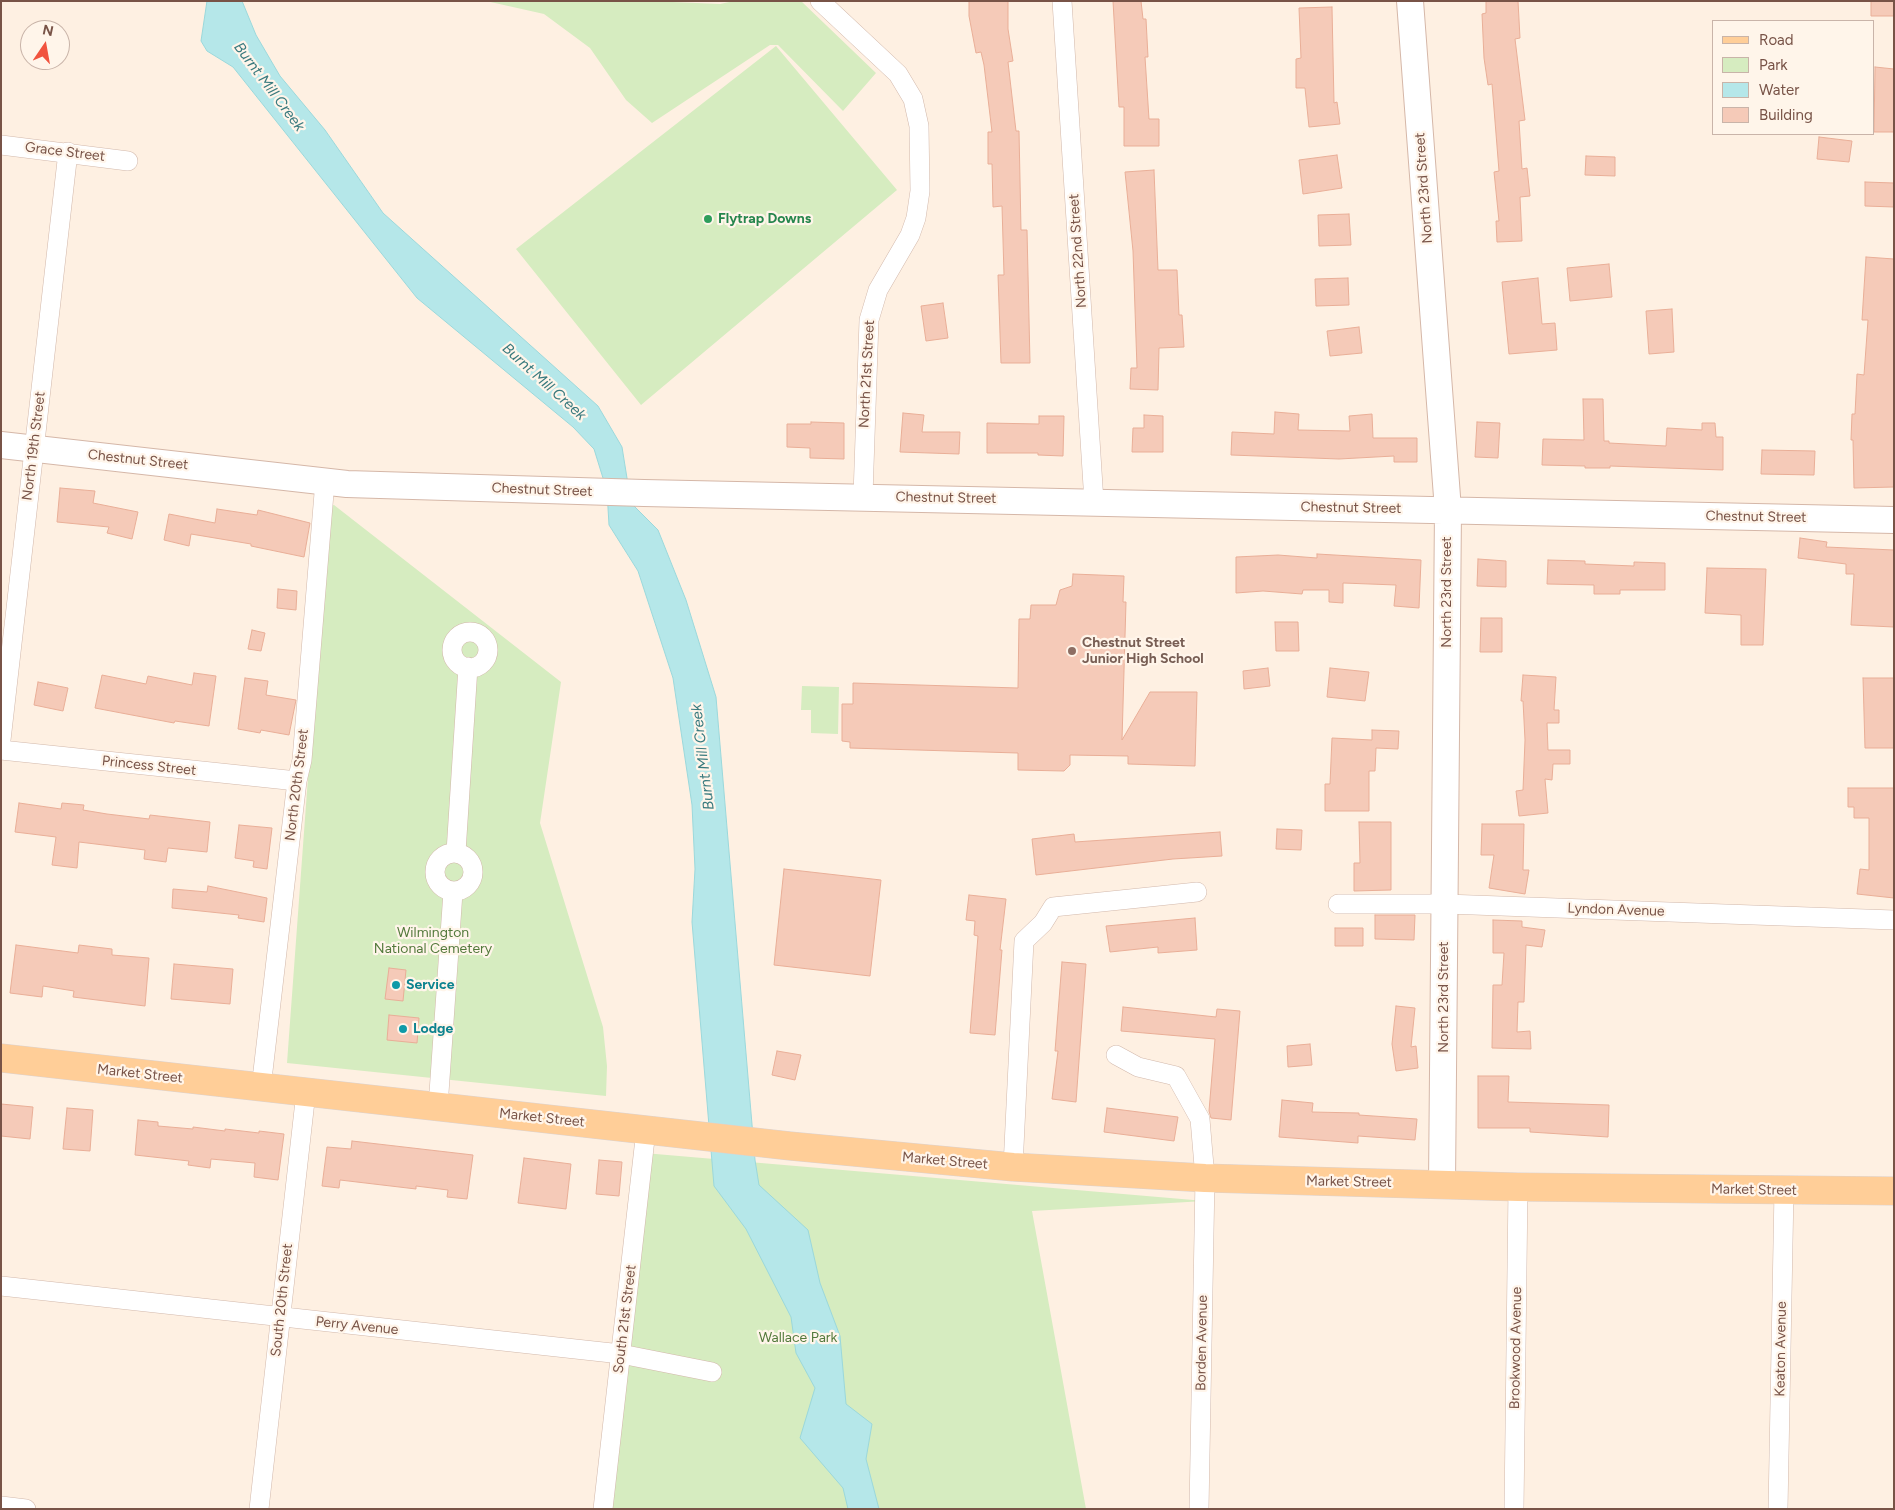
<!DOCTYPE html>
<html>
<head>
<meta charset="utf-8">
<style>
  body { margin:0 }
  #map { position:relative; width:1895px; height:1510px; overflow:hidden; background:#fef0e2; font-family:Figtree,sans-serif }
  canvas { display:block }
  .frame { position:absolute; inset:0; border:2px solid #785347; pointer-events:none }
  .legend { position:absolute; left:1712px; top:20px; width:162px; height:115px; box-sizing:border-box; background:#fff5ea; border:1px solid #c9b4a9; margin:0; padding:6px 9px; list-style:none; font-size:15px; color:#785347 }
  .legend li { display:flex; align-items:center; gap:10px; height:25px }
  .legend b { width:25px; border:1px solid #c9b4a9 }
  .north { position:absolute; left:20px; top:20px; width:50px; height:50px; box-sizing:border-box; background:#fff5ea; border:1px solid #c9b4a9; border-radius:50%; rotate:12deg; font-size:14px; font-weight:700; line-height:20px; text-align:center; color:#785347 }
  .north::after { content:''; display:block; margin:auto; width:18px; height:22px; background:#f1533e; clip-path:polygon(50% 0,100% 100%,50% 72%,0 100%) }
</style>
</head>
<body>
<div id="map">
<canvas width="1895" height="1510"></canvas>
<div class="frame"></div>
<ul class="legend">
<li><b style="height:6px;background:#ffce98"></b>Road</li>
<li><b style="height:14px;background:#d6ecc0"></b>Park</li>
<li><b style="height:14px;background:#b5e7e9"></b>Water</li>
<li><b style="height:14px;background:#f5cab8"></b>Building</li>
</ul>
<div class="north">N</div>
</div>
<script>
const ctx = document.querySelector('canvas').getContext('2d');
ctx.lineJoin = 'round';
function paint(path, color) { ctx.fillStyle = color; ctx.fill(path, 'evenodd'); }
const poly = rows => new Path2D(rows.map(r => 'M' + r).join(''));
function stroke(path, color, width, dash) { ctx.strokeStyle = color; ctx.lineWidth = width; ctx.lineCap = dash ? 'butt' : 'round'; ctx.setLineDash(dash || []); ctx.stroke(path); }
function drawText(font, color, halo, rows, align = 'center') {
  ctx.font = font + ' Figtree,sans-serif'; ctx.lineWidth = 4.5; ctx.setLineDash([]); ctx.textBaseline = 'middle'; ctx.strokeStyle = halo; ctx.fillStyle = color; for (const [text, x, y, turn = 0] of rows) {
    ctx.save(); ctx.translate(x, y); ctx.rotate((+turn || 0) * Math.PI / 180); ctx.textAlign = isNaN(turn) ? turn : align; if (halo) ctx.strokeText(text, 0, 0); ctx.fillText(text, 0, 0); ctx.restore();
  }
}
const green = poly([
  [486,1,649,1,720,4,734,1,801,1,876,73,843,111,778,45,770,45,652,123,626,100,590,48,544,14],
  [776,46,897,190,641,405,516,249],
  [334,505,561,682,540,823,603,1027,607,1066,606,1096,287,1063,328,506],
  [802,686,839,687,838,734,811,733,811,710,801,710],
  [644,1153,1205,1201,1032,1211,1086,1509,603,1509]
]);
const water = poly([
  [207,1,242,1,256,35,280,76,325,130,383,213,598,406,622,447,631,503,658,530,686,600,716,697,755,1160,759,1185,808,1230,820,1283,840,1336,846,1404,872,1424,866,1459,879,1509,848,1509,843,1488,800,1438,815,1388,796,1353,791,1317,746,1229,714,1186,692,922,695,869,692,805,673,678,638,571,609,525,607,491,594,449,573,427,417,298,233,67,207,51,201,41,207,1]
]);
const building = poly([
  [969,1,1008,1,1008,29,1013,61,1008,62,1016,131,1019,131,1021,230,1027,230,1030,363,1001,363,998,275,1004,275,1002,206,993,207,992,164,988,164,988,132,992,132,984,65,981,52,976,53,969,16,969,1],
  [1113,1,1141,1,1143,19,1146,19,1148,57,1145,57,1149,119,1159,119,1159,146,1124,146,1124,107,1119,107,1113,1],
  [1486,1,1518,1,1520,38,1515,39,1525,120,1519,121,1522,169,1527,168,1530,196,1520,197,1522,241,1497,242,1496,221,1499,221,1494,172,1499,171,1492,84,1488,85,1484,58,1482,14,1486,13,1486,1],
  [1871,1,1894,1,1894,16,1871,16,1871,1],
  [1332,7,1334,103,1337,102,1340,124,1309,127,1305,88,1296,88,1296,59,1301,58,1299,8,1332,7],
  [1875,67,1894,69,1894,132,1874,132,1875,67],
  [1819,137,1852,141,1849,162,1817,159,1819,137],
  [1337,155,1342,188,1303,194,1299,160,1337,155],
  [1586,156,1615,157,1615,176,1585,175,1586,156],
  [1154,170,1158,270,1177,270,1179,315,1182,315,1184,347,1159,348,1158,390,1130,389,1131,368,1137,368,1133,251,1125,172,1154,170],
  [1865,182,1894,183,1894,207,1865,206,1865,182],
  [1349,214,1351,245,1319,246,1318,215,1349,214],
  [1866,257,1894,259,1894,487,1854,488,1853,440,1851,440,1852,414,1855,414,1857,374,1864,375,1868,320,1862,320,1866,257],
  [1609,264,1612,297,1570,301,1567,268,1609,264],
  [1348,278,1349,305,1316,306,1315,279,1348,278],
  [1538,278,1542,324,1555,323,1557,350,1509,354,1502,282,1538,278],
  [943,303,948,338,926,341,921,306,943,303],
  [1672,309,1674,352,1649,354,1646,311,1672,309],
  [1359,327,1362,353,1330,356,1327,331,1359,327],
  [1583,399,1603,399,1604,441,1609,441,1609,443,1666,446,1667,428,1702,430,1702,423,1715,423,1716,437,1723,437,1723,470,1610,466,1610,468,1585,468,1585,466,1542,465,1543,439,1584,440,1583,399],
  [1275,412,1299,414,1298,430,1350,431,1349,416,1372,414,1373,438,1417,438,1417,462,1394,462,1394,456,1339,459,1231,455,1232,432,1274,434,1275,412],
  [903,413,924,415,922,432,960,432,959,454,900,452,903,413],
  [1144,415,1163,416,1163,452,1132,452,1133,428,1144,428,1144,415],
  [1039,416,1064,416,1063,456,1038,455,1038,453,987,453,987,423,1039,424,1039,416],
  [811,422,844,423,844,459,810,458,810,448,787,447,787,424,811,424,811,422],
  [1477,422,1500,423,1498,458,1475,457,1477,422],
  [1762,450,1815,451,1814,475,1761,474,1762,450],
  [60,488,95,491,93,503,138,512,132,539,107,533,109,527,57,522,60,488],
  [217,509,257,515,258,510,310,523,304,557,251,546,251,544,191,534,189,546,164,540,169,514,215,523,217,509],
  [1800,538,1827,542,1826,547,1894,550,1894,627,1851,625,1854,574,1846,574,1846,564,1798,558,1800,538],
  [1317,554,1421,560,1419,608,1394,606,1396,585,1343,583,1343,603,1329,602,1329,590,1303,590,1302,594,1263,591,1236,593,1236,557,1278,555,1317,558,1317,554],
  [1478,559,1506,561,1506,587,1477,586,1478,559],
  [1548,560,1585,561,1585,564,1634,566,1634,562,1665,563,1665,590,1620,590,1620,594,1594,594,1594,585,1547,584,1548,560],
  [1707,568,1766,569,1763,645,1741,645,1741,615,1705,613,1707,568],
  [1073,574,1124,576,1123,602,1126,602,1122,740,1150,692,1197,692,1195,766,1128,764,1128,756,1070,755,1070,765,1064,771,1018,770,1018,753,850,748,850,742,842,741,842,704,853,704,853,683,1018,688,1019,619,1030,619,1031,605,1056,605,1060,590,1072,586,1073,574],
  [278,589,297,591,296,610,277,608,278,589],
  [1481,618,1502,618,1502,652,1480,652,1481,618],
  [1275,622,1298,622,1299,651,1276,651,1275,622],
  [252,630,265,633,261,651,248,649,252,630],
  [1268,668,1270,686,1244,689,1243,671,1268,668],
  [1330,668,1369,672,1365,701,1327,697,1330,668],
  [194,673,216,676,209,726,175,721,174,723,95,708,102,675,146,684,148,676,192,685,194,673],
  [1523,675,1556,677,1554,710,1559,710,1559,723,1547,723,1548,750,1570,750,1570,764,1553,764,1552,780,1545,779,1548,813,1519,816,1516,791,1523,790,1525,740,1523,701,1521,701,1523,675],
  [245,678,268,681,266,695,296,700,289,735,261,730,260,733,238,729,245,678],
  [1863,678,1894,678,1894,748,1865,748,1863,678],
  [38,682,68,688,63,711,34,705,38,682],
  [1372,730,1399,731,1398,749,1376,748,1375,771,1369,771,1369,811,1325,811,1325,784,1330,784,1332,738,1372,740,1372,730],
  [1848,788,1894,788,1894,898,1857,894,1860,869,1869,870,1869,818,1854,818,1854,807,1848,807,1848,788],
  [19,803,61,809,62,803,84,805,83,810,107,814,149,819,150,815,210,822,207,852,168,848,166,862,144,859,145,850,79,842,77,868,52,865,56,837,15,832,19,803],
  [1359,822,1391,822,1391,890,1354,891,1354,863,1360,863,1359,822],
  [1482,824,1524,824,1523,870,1529,870,1525,894,1489,888,1494,855,1481,855,1482,824],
  [239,825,272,828,267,869,253,867,254,861,235,858,239,825],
  [1277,829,1302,830,1301,850,1276,849,1277,829],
  [1220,832,1222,856,1173,859,1036,875,1032,839,1074,834,1075,842,1220,832],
  [784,869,881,880,870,976,774,965,784,869],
  [208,886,267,898,264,922,238,918,239,915,172,908,173,889,207,892,208,886],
  [969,895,1006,899,1000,950,1002,950,995,1035,970,1033,978,936,974,935,975,921,966,920,969,895],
  [1375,915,1415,915,1414,940,1375,939,1375,915],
  [1195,918,1197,950,1158,953,1158,947,1110,952,1106,926,1195,918],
  [1493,920,1522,921,1522,927,1545,930,1542,947,1526,945,1524,1002,1518,1002,1517,1032,1530,1031,1531,1049,1492,1048,1493,985,1502,985,1504,953,1493,953,1493,920],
  [1335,928,1363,928,1363,946,1335,946,1335,928],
  [16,945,78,953,79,945,112,949,112,955,149,958,145,1006,73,997,74,991,43,986,42,997,10,993,16,945],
  [1062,962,1086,964,1076,1102,1052,1099,1058,1051,1055,1051,1062,962],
  [174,964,233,969,230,1004,171,999,174,964],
  [389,968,406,970,403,1001,385,999,389,968],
  [1396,1006,1415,1008,1411,1047,1416,1046,1418,1068,1396,1071,1392,1044,1396,1006],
  [1123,1007,1216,1017,1217,1009,1240,1011,1231,1120,1211,1118,1209,1111,1215,1039,1121,1031,1123,1007],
  [389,1015,419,1018,417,1043,387,1040,389,1015],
  [1310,1044,1312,1065,1288,1067,1287,1046,1310,1044],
  [777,1051,801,1055,795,1080,772,1075,777,1051],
  [1478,1076,1509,1076,1508,1102,1609,1105,1608,1137,1530,1132,1530,1128,1478,1128,1478,1076],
  [1282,1100,1313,1103,1312,1112,1359,1113,1359,1115,1417,1119,1415,1140,1358,1136,1358,1143,1279,1137,1282,1100],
  [1,1104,33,1107,30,1139,1,1136,1,1104],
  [67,1108,93,1110,90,1151,63,1149,67,1108],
  [1107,1108,1178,1117,1174,1141,1104,1132,1107,1108],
  [138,1120,158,1122,158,1126,193,1129,193,1127,225,1131,225,1129,259,1133,259,1131,284,1134,278,1180,254,1177,255,1163,211,1159,210,1168,188,1165,189,1161,135,1155,138,1120],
  [352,1141,473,1155,467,1199,447,1197,448,1190,416,1186,416,1189,340,1180,339,1188,322,1186,327,1147,351,1149,352,1141],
  [524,1158,571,1164,566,1209,518,1203,524,1158],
  [599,1160,622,1162,619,1196,596,1194,599,1160]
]);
const street = poly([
  [820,1,898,74,913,99,919,126,920,191,916,218,910,235,878,290,869,320,863,496],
  [1062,1,1094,502],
  [1,145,128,161],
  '452 650a18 18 0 1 1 36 0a18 18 0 1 1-36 0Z',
  [1,740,68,152],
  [1,750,297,781],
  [456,852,468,667],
  '435 872a19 19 0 1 1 38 0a19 19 0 1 1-38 0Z',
  [1338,904,1445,904,1894,920],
  [1116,1055,1138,1067,1176,1076,1200,1119,1205,1178,1199,1509],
  [261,1088,297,781,302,760,325,481],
  [438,1107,453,892],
  [1013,1167,1024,941,1043,923,1053,907,1197,892],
  [1,1286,621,1354,712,1372],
  [1,1506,26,1509],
  [259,1509,306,1092],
  [603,1509,646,1130],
  [1514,1509,1518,1187],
  [1778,1509,1784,1190]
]);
const secondary = poly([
  [1410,1,1448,510,1442,1184],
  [1,445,347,484,644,493,1894,520]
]);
const primary = poly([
  [1,1058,790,1146,1013,1167,1205,1178,1518,1187,1894,1191]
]);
const markers = [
  [708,219,5,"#2e9e5b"],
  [1072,651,5,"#8d6e63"],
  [396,985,5,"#0f9aa8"],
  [403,1029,5,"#0f9aa8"]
];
const streetNames = [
  ["Grace Street",65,152,7],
  ["North 23rd Street",1424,188,-94],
  ["North 22nd Street",1078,251,-94],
  ["North 21st Street",867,374,-87],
  ["North 19th Street",34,446,-83],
  ["Chestnut Street",138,460,6],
  ["Chestnut Street",542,490,2],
  ["Chestnut Street",946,498,1],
  ["Chestnut Street",1351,508,1],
  ["Chestnut Street",1756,517,1],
  ["North 23rd Street",1447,592,-90],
  ["Princess Street",149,766,6],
  ["North 20th Street",297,785,-83],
  ["Lyndon Avenue",1616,910,2],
  ["North 23rd Street",1444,997,-90],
  ["Market Street",140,1074,6],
  ["Market Street",542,1118,6],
  ["Market Street",945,1161,5],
  ["Market Street",1349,1182,1],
  ["Market Street",1754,1190,1],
  ["South 20th Street",282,1300,-84],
  ["South 21st Street",625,1319,-83],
  ["Perry Avenue",357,1326,6],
  ["Borden Avenue",1202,1343,-89],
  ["Brookwood Avenue",1516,1348,-89],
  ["Keaton Avenue",1781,1349,-89]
];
const leisureNames = [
  ["Flytrap Downs",718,219]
];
const educationNames = [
  ["Chestnut Street",1082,643],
  ["Junior High School",1082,659]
];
const parkNames = [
  ["Wilmington",433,933],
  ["National Cemetery",433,949],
  ["Wallace Park",798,1338]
];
const cultureNames = [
  ["Service",406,985],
  ["Lodge",413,1029]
];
const waterNames = [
  ["Burnt Mill Creek",269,87,53],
  ["Burnt Mill Creek",544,382,42],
  ["Burnt Mill Creek",703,757,-97]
];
paint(green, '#d6ecc0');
paint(water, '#b5e7e9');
stroke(water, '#9bd8db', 1);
paint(building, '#f5cab8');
stroke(building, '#e9ae97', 1);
stroke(street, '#d2b8ab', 20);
stroke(secondary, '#d5b7a8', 28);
stroke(primary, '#dcd2cf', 29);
stroke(street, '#fff', 19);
stroke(secondary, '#fff', 26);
stroke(primary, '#ffce98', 28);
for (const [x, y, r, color] of markers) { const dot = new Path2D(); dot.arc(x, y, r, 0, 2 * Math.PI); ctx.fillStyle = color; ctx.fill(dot); stroke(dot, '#fff5ea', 2); }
drawText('14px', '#785347', '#fff5ea', streetNames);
drawText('bold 14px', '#27864d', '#fff5ea', leisureNames, 'left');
drawText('bold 14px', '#785e54', '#fff5ea', educationNames, 'left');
drawText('14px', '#53793b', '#fff5ea', parkNames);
drawText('bold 14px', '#0d838f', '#fff5ea', cultureNames, 'left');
drawText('italic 15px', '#397a7e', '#fff5ea', waterNames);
</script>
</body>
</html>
